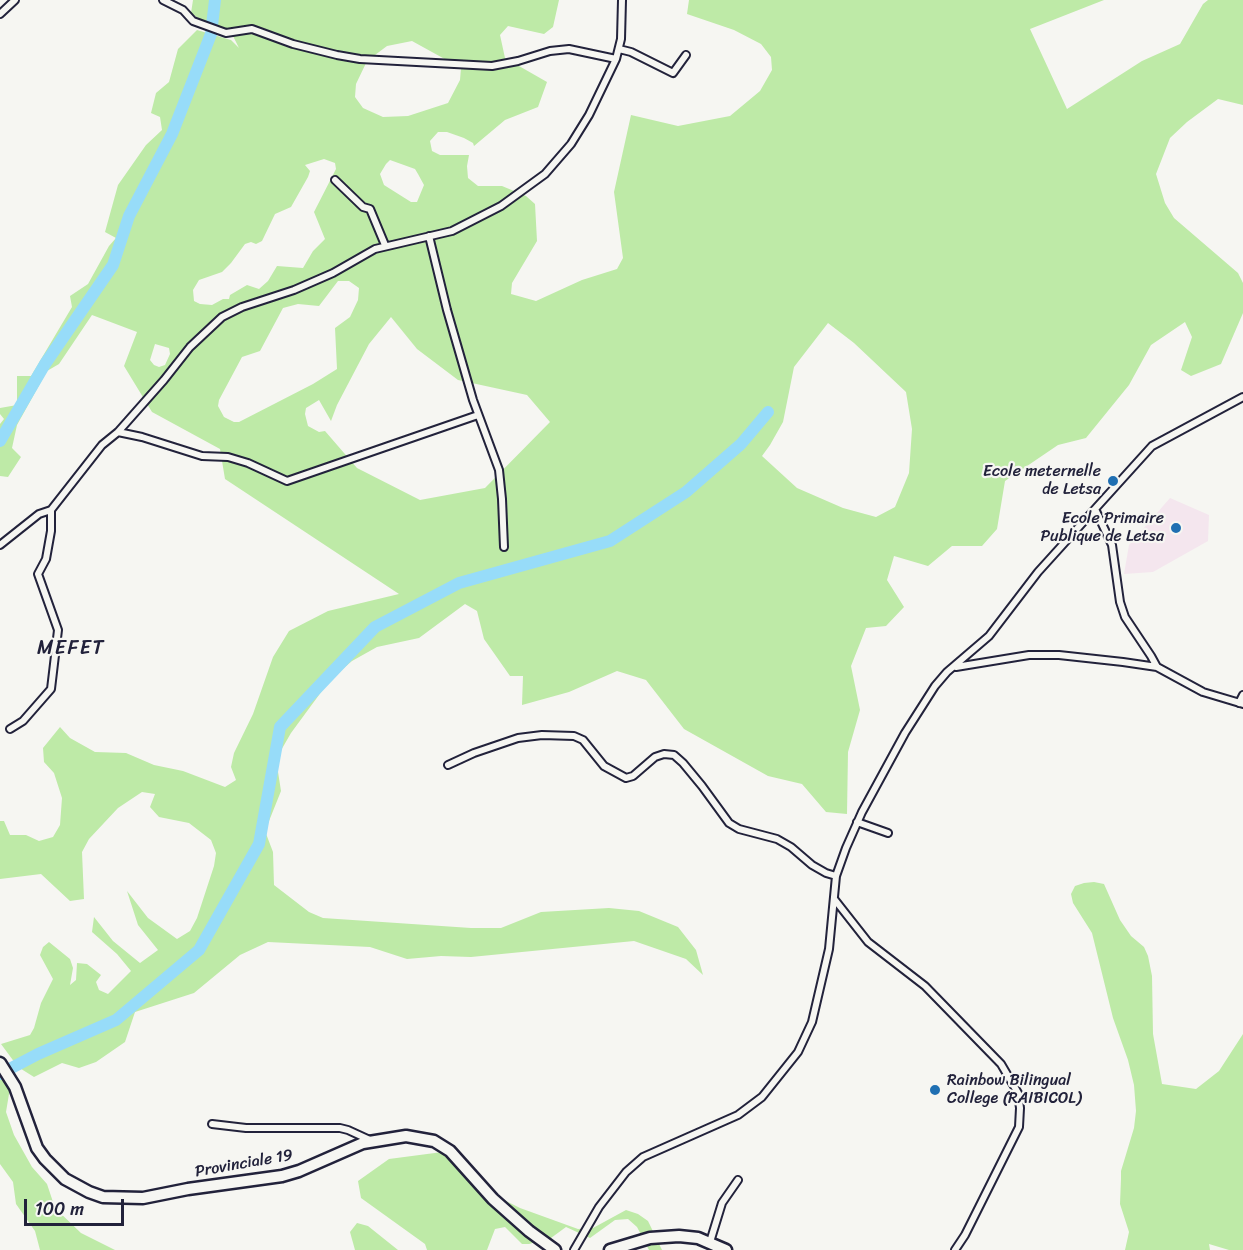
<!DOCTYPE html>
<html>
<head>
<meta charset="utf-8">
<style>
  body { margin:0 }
  #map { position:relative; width:1243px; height:1250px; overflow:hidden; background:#f6f6f2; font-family:Sriracha,sans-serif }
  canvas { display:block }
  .scale { position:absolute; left:24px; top:1199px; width:100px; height:27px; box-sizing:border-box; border:3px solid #22223b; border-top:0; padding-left:8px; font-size:18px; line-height:21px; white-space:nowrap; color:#22223b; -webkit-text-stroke:4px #f6f6f2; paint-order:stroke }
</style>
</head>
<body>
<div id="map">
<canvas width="1243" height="1250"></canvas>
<div class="scale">100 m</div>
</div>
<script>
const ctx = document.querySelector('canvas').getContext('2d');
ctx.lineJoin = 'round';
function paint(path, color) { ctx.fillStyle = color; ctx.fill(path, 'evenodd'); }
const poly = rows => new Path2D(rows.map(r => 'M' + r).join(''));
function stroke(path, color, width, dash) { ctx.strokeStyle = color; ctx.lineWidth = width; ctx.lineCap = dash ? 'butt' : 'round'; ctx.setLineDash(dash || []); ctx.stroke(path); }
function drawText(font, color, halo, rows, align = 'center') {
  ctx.font = font + ' Sriracha,sans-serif'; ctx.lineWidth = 4.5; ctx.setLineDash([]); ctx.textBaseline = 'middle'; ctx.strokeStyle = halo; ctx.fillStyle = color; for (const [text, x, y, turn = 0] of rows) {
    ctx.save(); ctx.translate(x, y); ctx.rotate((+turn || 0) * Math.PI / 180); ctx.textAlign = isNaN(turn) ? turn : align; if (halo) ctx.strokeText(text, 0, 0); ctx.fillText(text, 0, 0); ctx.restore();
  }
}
const built = poly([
  [1170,498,1209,515,1208,541,1153,572,1124,574,1129,545]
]);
const green = poly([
  [193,0,559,0,553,27,544,34,508,26,500,35,505,58,547,82,538,107,505,120,474,146,473,143,464,138,447,132,438,132,430,141,432,151,440,155,469,155,467,166,468,178,478,186,502,186,526,196,535,204,537,241,512,283,511,294,536,301,582,280,617,269,623,258,614,192,631,115,678,126,730,116,760,91,772,70,771,57,761,44,734,30,687,14,689,0,1104,0,1030,29,1067,109,1142,61,1180,44,1203,4,1208,0,1243,0,1243,105,1218,99,1187,122,1170,138,1156,174,1165,203,1174,218,1238,273,1243,283,1243,313,1221,364,1191,376,1181,370,1192,337,1185,322,1151,345,1129,385,1086,438,1058,445,1005,481,997,529,982,546,952,546,928,566,894,556,887,580,904,607,886,626,866,628,851,666,860,710,848,752,847,814,826,812,802,784,768,776,684,729,646,680,617,671,569,692,522,705,523,676,510,676,484,639,477,611,465,604,419,638,377,647,352,661,330,680,291,733,276,759,281,791,265,831,273,852,274,885,309,912,323,918,471,928,501,928,541,912,609,908,639,911,678,927,696,950,703,975,686,959,634,941,471,957,441,956,407,959,370,947,268,942,240,955,194,993,135,1012,125,1042,96,1062,79,1068,62,1063,34,1077,18,1067,1,1044,30,1035,34,1028,41,1003,53,979,40,955,43,947,49,942,70,959,73,968,70,985,76,980,77,963,87,964,101,975,96,982,99,990,108,994,131,971,117,954,92,932,94,917,113,941,140,963,158,950,138,925,127,891,148,918,177,939,190,931,197,918,214,866,216,853,211,840,189,823,159,817,150,807,155,794,142,792,118,808,89,839,82,852,84,899,70,901,41,874,0,879,0,821,4,821,10,835,26,835,39,841,53,837,60,825,62,798,54,773,44,762,43,748,60,727,70,738,95,752,126,753,154,765,183,771,225,787,236,780,231,767,234,753,253,714,273,657,289,631,328,611,399,594,225,479,220,449,152,412,124,366,137,332,92,315,59,364,47,371,17,425,12,448,21,457,8,477,0,476,0,424,4,419,0,414,0,408,17,405,17,376,31,376,72,307,70,296,88,284,109,246,116,238,105,232,118,185,146,145,162,130,160,117,151,113,156,93,169,82,178,49,197,30,231,40,239,48,232,34,208,25,191,13],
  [412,41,461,68,460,80,448,103,408,116,383,117,363,108,355,97,356,84,367,61,387,46],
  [324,159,335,163,336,169,314,212,325,239,313,251,303,268,277,266,268,281,259,289,247,285,230,295,229,299,223,299,212,305,200,304,194,301,193,290,199,280,222,272,231,263,245,244,251,242,256,244,262,241,275,214,291,207,308,177,310,171,305,165],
  [390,160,415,169,418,174,424,185,417,202,411,202,384,185,380,174,386,164],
  [338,281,349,281,359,288,358,300,350,317,335,328,337,369,313,384,239,422,234,422,224,417,218,406,219,400,242,357,260,351,283,308,298,304,319,306],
  [391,317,417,349,458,380,527,395,550,422,485,488,420,500,357,468,325,431,319,432,308,426,305,414,306,408,319,400,331,421,337,405,369,344],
  [828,323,854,343,906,392,912,429,909,473,895,507,876,517,843,508,797,488,762,456,770,445,783,422,794,367],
  [155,344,169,348,170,354,165,365,159,367,154,365,150,360],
  [1094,882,1104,884,1120,920,1131,936,1144,947,1148,956,1152,976,1153,1034,1162,1084,1196,1089,1219,1071,1243,1034,1243,1250,1229,1250,1209,1244,1210,1250,1125,1250,1129,1232,1120,1204,1121,1179,1121,1171,1134,1128,1136,1111,1134,1085,1128,1060,1113,1018,1092,933,1073,903,1071,894,1075,886,1084,883],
  [0,1068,10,1088,6,1112,14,1135,32,1167,47,1184,55,1208,81,1233,115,1250,40,1250,35,1231,16,1204,13,1182,0,1164],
  [450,1151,488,1192,520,1208,578,1229,593,1228,626,1210,638,1214,648,1221,662,1250,649,1250,637,1227,628,1219,615,1220,590,1238,566,1227,551,1238,529,1244,522,1244,505,1227,495,1229,487,1250,427,1250,425,1244,361,1198,358,1181,389,1159],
  [357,1223,368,1226,398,1250,355,1250,350,1232]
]);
const river = poly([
  [0,441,45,364,113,265,129,216,172,134,211,34,215,0],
  [0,1074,38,1054,116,1020,199,950,259,844,280,727,375,627,459,583,610,541,686,492,741,444,768,412]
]);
const street = poly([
  [163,0,183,10,193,21,226,33,252,29,293,44,337,55,360,59,492,66,518,61,550,51,569,49,616,59],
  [0,14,15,0],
  [619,49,631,52,673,73,686,55],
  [335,180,363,207,370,209,385,245],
  [429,236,447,310,473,400,499,470,502,499,504,547],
  [118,432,142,437,202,456,228,457,248,463,287,481,478,415],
  [1095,509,1112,545,1120,602,1125,617,1151,656,1157,667],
  [0,545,39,514,51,510,102,445,118,432,164,380,190,347,222,317,242,307,294,290,333,273,375,249,452,231,501,206,545,174,571,144,589,115,616,59,621,39,622,0],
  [956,667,1029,655,1059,655,1123,662,1157,667,1203,692,1243,704],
  [1239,703,1243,695],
  [10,729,23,721,51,689,58,630,38,574,46,559,51,531,51,510],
  [448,765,474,753,518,738,542,735,574,736,583,740,604,766,626,778,633,776,655,757,664,754,674,755,683,763,702,786,729,823,739,829,777,839,791,847,812,865,826,873,836,876],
  [857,822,888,833],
  [835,900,868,942,925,986,1001,1064,1018,1093,1020,1108,1019,1127,965,1235,955,1250],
  [212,1124,246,1128,340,1128,348,1130,372,1141],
  [710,1242,722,1203,738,1180],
  [574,1250,599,1207,626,1172,643,1157,738,1115,762,1097,798,1052,812,1022,829,949,836,876,846,848,862,812,905,733,935,686,947,672,989,636,1038,572,1152,446,1243,397]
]);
const primary = poly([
  [0,1063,15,1087,37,1148,45,1159,65,1179,89,1192,103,1197,143,1198,188,1189,282,1176,299,1171,363,1143,406,1136,434,1141,450,1151,493,1199,529,1231,555,1250],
  [610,1250,650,1238,679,1236,698,1238,726,1250]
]);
const markers = [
  [1113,481,6,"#1f6fb2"],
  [1176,528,6,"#1f6fb2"],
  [935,1090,6,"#1f6fb2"]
];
const poiNames = [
  ["Ecole meternelle",1101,472],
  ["de Letsa",1101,490],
  ["Ecole Primaire",1164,519],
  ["Publique de Letsa",1164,537],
  ["Rainbow Bilingual",947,1081,"left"],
  ["College (RAIBICOL)",947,1099,"left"]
];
const streetNames = [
  ["Provinciale 19",244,1164,-10]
];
const quarterNames = [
  ["MEFET",71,649]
];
paint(built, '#f4e6ee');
paint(green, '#beeaa7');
stroke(river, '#97dcf9', 12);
stroke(street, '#22223b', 10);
stroke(primary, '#22223b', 15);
stroke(street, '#f6f6f2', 6);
stroke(primary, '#f6f6f2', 10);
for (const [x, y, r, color] of markers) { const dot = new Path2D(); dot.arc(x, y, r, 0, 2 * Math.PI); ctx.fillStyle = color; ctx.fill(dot); stroke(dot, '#f6f6f2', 2); }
drawText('16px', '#22223b', '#f6f6f2', poiNames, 'right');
drawText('16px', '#22223b', '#f6f6f2', streetNames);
ctx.letterSpacing = '1.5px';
drawText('20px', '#22223b', '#f6f6f2', quarterNames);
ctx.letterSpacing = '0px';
</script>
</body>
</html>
